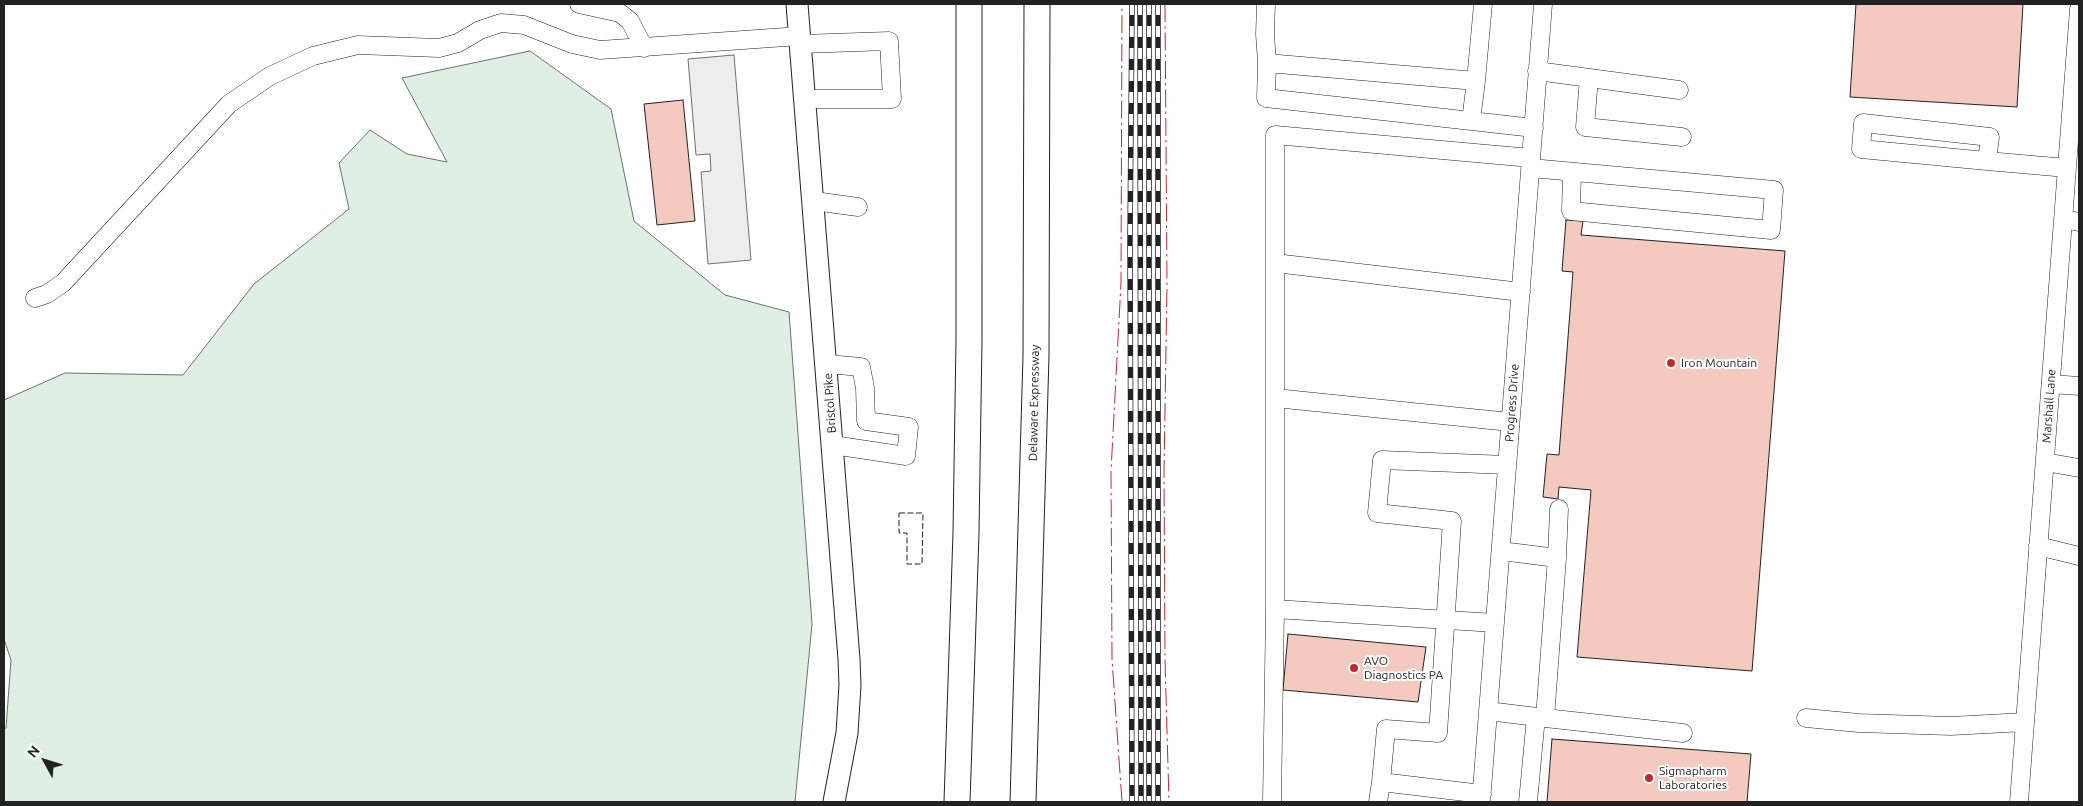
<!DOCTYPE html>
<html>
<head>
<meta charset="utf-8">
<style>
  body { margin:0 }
  #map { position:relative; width:2083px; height:806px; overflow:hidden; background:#fff; font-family:Ubuntu,sans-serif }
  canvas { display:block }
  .frame { position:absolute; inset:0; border:5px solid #222; pointer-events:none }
  .north { position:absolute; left:20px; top:736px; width:50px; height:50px; -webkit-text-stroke:4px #fff; paint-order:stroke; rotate:309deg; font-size:14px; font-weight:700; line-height:20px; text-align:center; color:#222 }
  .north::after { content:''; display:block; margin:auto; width:18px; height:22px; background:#222; clip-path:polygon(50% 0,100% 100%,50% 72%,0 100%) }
</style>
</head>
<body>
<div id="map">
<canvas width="2083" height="806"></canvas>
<div class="frame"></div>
<div class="north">N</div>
</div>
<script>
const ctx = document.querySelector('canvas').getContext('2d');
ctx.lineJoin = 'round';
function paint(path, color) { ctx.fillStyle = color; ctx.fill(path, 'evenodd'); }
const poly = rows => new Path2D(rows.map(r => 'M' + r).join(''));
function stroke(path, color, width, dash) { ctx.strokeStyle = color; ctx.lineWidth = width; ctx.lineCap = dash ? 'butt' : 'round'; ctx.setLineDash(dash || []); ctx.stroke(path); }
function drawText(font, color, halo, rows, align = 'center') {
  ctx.font = font + ' Ubuntu,sans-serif'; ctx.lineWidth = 4; ctx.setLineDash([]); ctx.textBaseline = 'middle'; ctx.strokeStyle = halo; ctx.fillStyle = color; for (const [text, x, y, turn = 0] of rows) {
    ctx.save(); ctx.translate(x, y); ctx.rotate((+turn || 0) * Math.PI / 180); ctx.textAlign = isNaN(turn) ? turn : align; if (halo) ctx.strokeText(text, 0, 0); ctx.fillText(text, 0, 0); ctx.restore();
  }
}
const green = poly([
  [530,51,611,109,634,221,725,295,789,312,812,624,795,802,4,802,4,729,6,728,11,660,4,639,4,400,65,373,183,375,254,284,349,209,339,163,370,130,407,154,447,162,402,78,530,51]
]);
const parking = poly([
  [734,55,751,260,708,264,701,172,711,171,710,154,696,155,688,59,734,55]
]);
const building = poly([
  [1856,4,2023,4,2017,107,1850,97,1856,4],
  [683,100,695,221,657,225,644,104,683,100],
  [1566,220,1583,221,1581,235,1785,251,1752,671,1577,657,1591,490,1559,487,1558,499,1543,497,1547,454,1559,455,1573,272,1562,271,1566,220],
  [1288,634,1426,647,1418,702,1283,690,1288,634],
  [1552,739,1751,754,1747,802,1547,802,1552,739]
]);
const minor = poly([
  [579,4,620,13,630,21,644,48],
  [1266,4,1265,34,1267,63],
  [1483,4,1476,81,1267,63,1266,98,1534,128],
  [801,44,889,41,892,99,805,99],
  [1537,71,1679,90],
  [1589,78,1585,127,1682,137],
  [1471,121,1476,81],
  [1987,161,1990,137,1863,123,1861,149,1987,161,2067,168],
  [1531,168,1774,190,1771,230,1571,211,1572,172],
  [814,201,858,207],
  [2064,219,2079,222],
  [1275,263,1521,292],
  [35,298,47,294,63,283,229,104,270,76,313,56,358,45,439,48,458,43,480,30,501,23,524,25,572,44,600,50,800,36],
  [827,364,861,367,865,388,866,421,909,427,906,456,833,445],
  [2051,384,2079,386],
  [1275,398,1510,422],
  [2045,462,2079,468],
  [2038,546,2079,556],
  [1557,558,1559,509],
  [1495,623,1275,609,1275,135,1531,158],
  [1488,711,1545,718,1557,558,1501,551],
  [1545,718,1683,733],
  [1806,718,1859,723,1951,726,2025,722],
  [1482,794,1381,782,1386,729,1438,733,1452,521,1377,513,1382,460,1507,465],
  [1272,802,1275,609],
  [1378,802,1381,782],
  [1481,802,1543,4],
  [1528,802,1536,717],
  [2019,802,2079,9]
]);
const major = poly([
  [797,4,849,659,850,685,847,733,834,802]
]);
const highway = poly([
  [957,802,966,533,969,340,969,4],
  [1023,802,1036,356,1037,4]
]);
const rail = poly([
  [1132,4,1130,241,1132,802],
  [1140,4,1141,802],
  [1149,4,1149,802],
  [1158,4,1158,802]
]);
const fence = poly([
  [899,513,923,513,922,564,907,564,907,533,899,533,899,513]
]);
const power = poly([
  [1165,4,1167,286,1164,472,1165,660,1169,802],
  [1122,802,1112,659,1111,471,1121,283,1122,4]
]);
const markers = [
  [1671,363,5,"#c62828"],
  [1354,668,5,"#c62828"],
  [1649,778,5,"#c62828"]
];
const poiNames = [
  ["Iron Mountain",1681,363],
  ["AVO",1364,661],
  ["Diagnostics PA",1364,675],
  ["Sigmapharm",1659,771],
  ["Laboratories",1659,785]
];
const streetNames = [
  ["Bristol Pike",830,403,-94],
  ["Delaware Expressway",1034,403,-89],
  ["Progress Drive",1512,403,-86],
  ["Marshall Lane",2049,406,-86]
];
paint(green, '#e0efe3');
stroke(green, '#6f6f6f', 1);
paint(parking, '#ededed');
stroke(parking, '#6f6f6f', 1);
paint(building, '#f3c9c0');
stroke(building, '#222', 1);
stroke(minor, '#222', 19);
stroke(major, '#222', 23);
stroke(highway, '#222', 27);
stroke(minor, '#fff', 18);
stroke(major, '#fff', 21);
stroke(highway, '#fff', 25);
stroke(rail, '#222', 5.5);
stroke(rail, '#fff', 4, [11]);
stroke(fence, '#222', 1, [6, 2.5]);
stroke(power, '#c62828', 1, [18, 4, 2.5, 4]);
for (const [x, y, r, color] of markers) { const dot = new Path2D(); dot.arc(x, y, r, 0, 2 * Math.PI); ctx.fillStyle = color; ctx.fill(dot); stroke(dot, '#fff', 2); }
drawText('12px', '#222', '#fff', poiNames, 'left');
drawText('12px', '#222', '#fff', streetNames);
</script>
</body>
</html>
